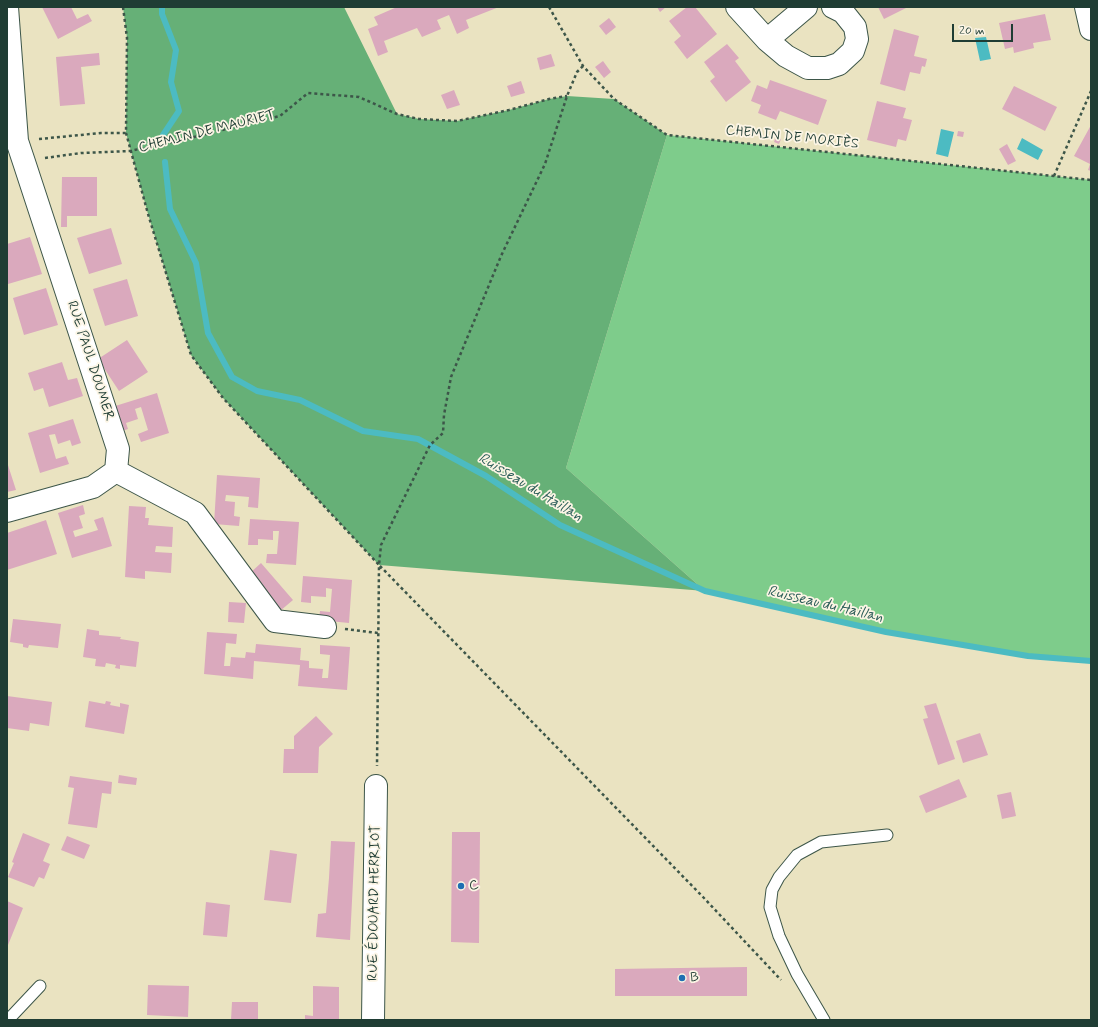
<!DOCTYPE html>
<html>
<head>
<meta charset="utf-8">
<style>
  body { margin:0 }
  #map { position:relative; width:1098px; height:1027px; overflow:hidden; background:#eae3c1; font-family:Mynerve,sans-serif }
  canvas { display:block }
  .frame { position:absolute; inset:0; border:8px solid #1f3d34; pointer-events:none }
  .scale { position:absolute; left:952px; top:24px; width:61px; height:18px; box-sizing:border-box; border:2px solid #1f3d34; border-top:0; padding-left:5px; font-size:12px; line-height:14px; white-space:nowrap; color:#1f3d34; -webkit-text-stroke:3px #fcf5e5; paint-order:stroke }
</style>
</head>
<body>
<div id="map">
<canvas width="1098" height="1027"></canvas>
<div class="frame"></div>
<div class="scale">20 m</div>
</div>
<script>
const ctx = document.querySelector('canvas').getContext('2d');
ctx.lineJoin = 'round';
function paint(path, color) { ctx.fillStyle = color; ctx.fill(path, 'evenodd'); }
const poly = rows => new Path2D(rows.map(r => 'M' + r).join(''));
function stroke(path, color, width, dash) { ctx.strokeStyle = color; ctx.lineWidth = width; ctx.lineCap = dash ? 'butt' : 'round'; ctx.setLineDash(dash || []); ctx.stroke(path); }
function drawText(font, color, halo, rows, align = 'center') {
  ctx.font = font + ' Mynerve,sans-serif'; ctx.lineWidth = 3.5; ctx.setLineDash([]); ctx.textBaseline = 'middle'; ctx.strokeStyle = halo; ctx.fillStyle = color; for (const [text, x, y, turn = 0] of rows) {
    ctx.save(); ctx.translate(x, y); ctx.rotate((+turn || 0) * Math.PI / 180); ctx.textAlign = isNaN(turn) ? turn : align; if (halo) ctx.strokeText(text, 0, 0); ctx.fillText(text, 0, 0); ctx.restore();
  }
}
const green = poly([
  [667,135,1091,180,1091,661,1028,656,886,632,705,591,566,468]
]);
const forest = poly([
  [123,7,344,7,397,114,419,119,457,121,509,110,549,99,567,96,614,99,667,135,566,468,705,591,379,565,223,398,191,355,148,214,126,133,127,38]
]);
const water = poly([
  [986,37,991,59,980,61,975,38],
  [941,129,954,132,948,157,936,154],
  [1022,138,1043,150,1038,160,1017,149]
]);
const stream = poly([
  [162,7,162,14,176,50,171,82,179,111,163,135],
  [165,162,170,209,196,263,208,333,232,377,257,391,300,400,363,431,418,439,486,476,560,525,705,591,886,632,1028,656,1091,661]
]);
const building = poly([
  [42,7,71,7,77,19,88,14,92,21,58,39],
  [397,7,499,7,466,20,469,28,457,34,449,15,437,20,441,29,422,37,417,28,384,41,388,52,378,56,368,29,378,25,374,17],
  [657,7,666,7,660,12],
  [687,7,695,7,717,34,687,59,674,42,681,36,669,21],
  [878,7,908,7,884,19],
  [1045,14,1051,40,1033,43,1034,48,1014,53,1013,47,1005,49,999,23],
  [609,18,616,27,606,35,599,26],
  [894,29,919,36,914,56,927,59,925,67,922,66,920,74,910,72,905,91,880,84],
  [727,44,739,58,735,61,751,82,726,102,710,81,715,77,704,62],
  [99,53,100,65,81,67,85,104,60,106,56,57],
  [551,54,555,66,540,70,537,58],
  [603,61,611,72,604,78,595,67],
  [770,80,827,100,818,125,780,111,776,120,758,113,761,105,751,101,757,85,767,89],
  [521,81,525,93,511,97,507,86],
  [1014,86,1057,107,1045,131,1002,109],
  [454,90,460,105,447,109,441,95],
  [877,101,906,108,903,118,912,120,906,141,898,139,896,147,867,140],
  [1091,125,1091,171,1088,170,1090,164,1074,156],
  [958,131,964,132,963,137,957,136],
  [776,137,781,139,779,144,774,142],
  [1007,144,1016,161,1008,165,999,149],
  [62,177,97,177,97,216,67,216,67,227,61,227],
  [111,228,122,264,89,274,77,238],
  [30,237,42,274,8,284,7,280,7,244],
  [127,279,138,316,105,326,93,289],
  [46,288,58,325,24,335,13,298],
  [127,340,148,372,119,391,98,359],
  [62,362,68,380,77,378,83,396,49,407,43,388,34,391,28,373],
  [157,393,169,433,141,442,138,434,148,430,141,407,135,409,138,419,126,423,128,429,119,432,112,407],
  [73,419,81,443,72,446,70,440,58,444,55,434,49,435,56,459,66,456,69,464,40,473,28,433],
  [7,462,16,490,7,492],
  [217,475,260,478,258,508,248,507,249,497,226,495,225,501,235,502,234,516,240,517,239,526,214,524],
  [83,505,85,514,79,516,83,528,73,531,75,537,98,530,94,520,103,517,112,546,72,558,58,513],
  [129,506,146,507,145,518,149,518,148,525,173,527,172,547,156,546,155,552,172,553,171,573,145,571,145,579,125,577],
  [250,519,299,522,296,565,266,563,267,554,277,554,279,531,273,531,273,540,258,539,258,545,248,545],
  [46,520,57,554,7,570,7,533],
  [261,563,293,600,280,611,249,574],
  [303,576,352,580,349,623,319,620,320,611,330,612,332,589,326,588,326,597,311,596,311,603,301,602],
  [229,602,246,603,244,623,228,622],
  [13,619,61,624,58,648,29,645,28,648,23,647,23,644,10,642],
  [87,629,99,631,99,635,121,637,120,639,139,642,136,667,120,665,120,669,115,668,116,665,106,663,105,667,95,666,96,659,83,657],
  [207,632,237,634,236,644,226,643,224,666,230,666,231,657,245,658,246,652,255,653,256,644,301,648,300,660,309,661,309,668,323,669,322,678,328,678,330,655,320,654,320,645,350,647,347,690,298,686,300,665,254,661,253,679,204,674],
  [7,696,52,702,49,726,30,723,29,731,7,728],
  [89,701,105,704,106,701,111,702,110,705,120,707,120,703,129,705,124,734,85,727],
  [936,703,955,759,938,765,923,719,928,718,924,706],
  [316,716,333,734,319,747,318,773,283,773,284,749,294,749,294,736],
  [980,733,988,755,963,763,956,741],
  [119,775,137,778,136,785,118,783],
  [70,776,112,782,111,794,102,793,97,828,68,824,74,788,68,787],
  [959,779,967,797,926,813,919,796],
  [1011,792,1016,816,1002,819,997,795],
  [452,832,480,832,479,943,451,942],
  [23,833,50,844,43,861,50,864,44,879,39,877,34,887,8,877,14,863,12,862],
  [67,836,90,845,84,859,61,850],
  [331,841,355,842,350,940,316,937,318,914,326,913,329,878],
  [270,850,297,854,291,903,264,900],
  [7,901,23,908,8,945,7,945],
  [206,902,230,905,227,937,203,935],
  [747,967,747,996,615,996,615,969],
  [148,985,189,986,188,1017,147,1015],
  [313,986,339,987,339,1020,305,1020,305,1015,313,1016],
  [232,1002,258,1002,258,1020,231,1020]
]);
const path = poly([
  [123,7,127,38,126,133,148,214,191,355,223,398,379,565,377,766],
  [549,7,583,66,614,99,667,135,1091,180],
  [583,66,577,72,567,96,545,164,501,256,451,377,444,415,443,433,430,445,381,545,379,565,703,897,781,980],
  [39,139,101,133,126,133],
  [45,158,81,153,130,151,190,138,280,116,308,93,359,97,397,114,419,119,457,121,509,110,549,99,567,96],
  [1054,176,1091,91],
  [345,629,378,633]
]);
const service = poly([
  [8,1020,40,986],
  [824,1020,797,974,779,936,770,907,772,890,779,877,797,855,821,842,887,835]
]);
const minor = poly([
  [737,7,767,40,786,56,808,68,827,68,839,64,853,51,857,39,855,27,843,12,833,7],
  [1086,7,1091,29],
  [767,40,806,7],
  [116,471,195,513,275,621,325,627],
  [7,511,93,487,116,471,118,449,24,162,17,141,7,7],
  [373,1020,376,786]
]);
const markers = [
  [461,886,4,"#1f6fb2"],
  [682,978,4,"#1f6fb2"]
];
const streetNames = [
  ["CHEMIN DE MAURIET",207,132,-14],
  ["CHEMIN DE MORIÈS",792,138,6],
  ["RUE PAUL DOUMER",90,361,72],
  ["RUE ÉDOUARD HERRIOT",375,903,-89]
];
const poiNames = [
  ["C",469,886],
  ["B",690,978]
];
const waterNames = [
  ["Ruisseau du Haillan",530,488,31],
  ["Ruisseau du Haillan",825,605,13]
];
paint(green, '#7ecc8b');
paint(forest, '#66b077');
paint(water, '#4cbbc2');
stroke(stream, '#4cbbc2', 6);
paint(building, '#daa9bd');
stroke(service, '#3d5649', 13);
stroke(minor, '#3d5649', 24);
stroke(path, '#3d5649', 2.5, [3, 3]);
stroke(service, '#fff', 11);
stroke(minor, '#fff', 22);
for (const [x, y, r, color] of markers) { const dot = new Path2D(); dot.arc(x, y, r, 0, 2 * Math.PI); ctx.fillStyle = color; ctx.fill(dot); stroke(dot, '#fcf5e5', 1.5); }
drawText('14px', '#1f3d34', '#fcf5e5', streetNames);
drawText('14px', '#1f3d34', '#fcf5e5', poiNames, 'left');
drawText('italic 15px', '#2a5c58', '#fcf5e5', waterNames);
</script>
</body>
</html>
